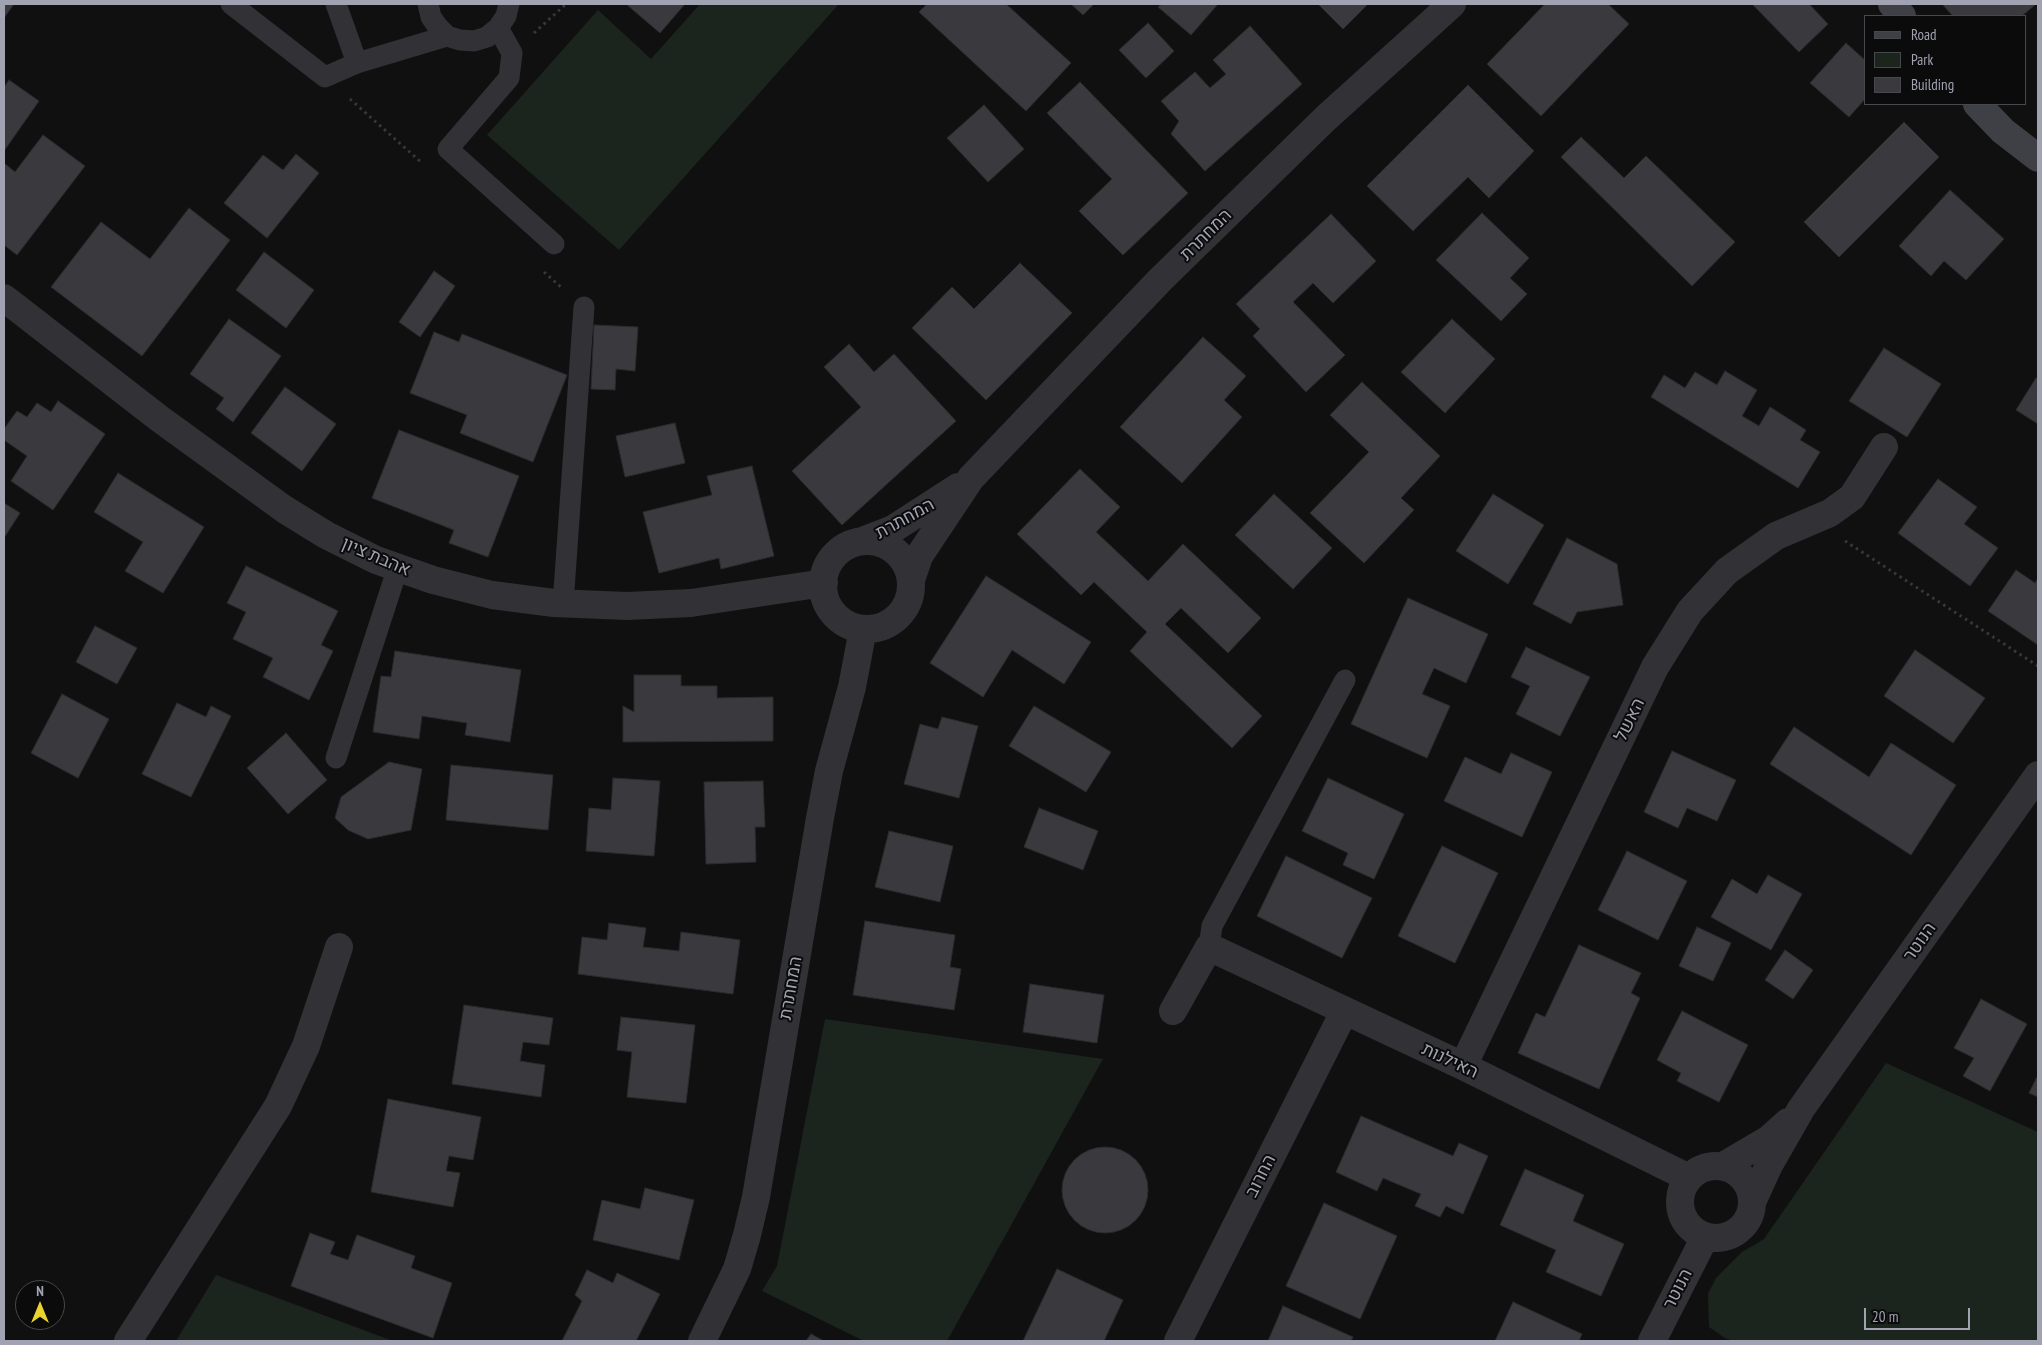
<!DOCTYPE html>
<html>
<head>
<meta charset="utf-8">
<style>
  body { margin:0 }
  #map { position:relative; width:2042px; height:1345px; overflow:hidden; background:#101011; font-family:"PT Sans Narrow",sans-serif }
  canvas { display:block }
  .frame { position:absolute; inset:0; border:5px solid #a1a3b2; pointer-events:none }
  .legend { position:absolute; left:1864px; top:15px; width:162px; height:90px; box-sizing:border-box; background:#0b0b0c; border:1px solid #47484e; margin:0; padding:6px 9px; list-style:none; font-size:15px; color:#a1a3b2 }
  .legend li { display:flex; align-items:center; gap:10px; height:25px }
  .legend b { width:25px; border:1px solid #47484e }
  .north { position:absolute; left:15px; top:1280px; width:50px; height:50px; box-sizing:border-box; background:#0b0b0c; border:1px solid #47484e; border-radius:50%; rotate:0deg; font-size:14px; font-weight:700; line-height:20px; text-align:center; color:#a1a3b2 }
  .north::after { content:''; display:block; margin:auto; width:18px; height:22px; background:#ead32f; clip-path:polygon(50% 0,100% 100%,50% 72%,0 100%) }
  .scale { position:absolute; left:1864px; top:1308px; width:106px; height:22px; box-sizing:border-box; border:2px solid #a1a3b2; border-top:0; padding-left:6px; font-size:15px; line-height:18px; white-space:nowrap; color:#a1a3b2; -webkit-text-stroke:4px #0b0b0c; paint-order:stroke }
</style>
</head>
<body>
<div id="map">
<canvas width="2042" height="1345"></canvas>
<div class="frame"></div>
<ul class="legend">
<li><b style="height:6px;background:#3f3f46"></b>Road</li>
<li><b style="height:14px;background:#1c241e"></b>Park</li>
<li><b style="height:14px;background:#3a3a3e"></b>Building</li>
</ul>
<div class="north">N</div>
<div class="scale">20 m</div>
</div>
<script>
const ctx = document.querySelector('canvas').getContext('2d');
ctx.lineJoin = 'round';
function paint(path, color) { ctx.fillStyle = color; ctx.fill(path, 'evenodd'); }
const poly = rows => new Path2D(rows.map(r => 'M' + r).join(''));
function stroke(path, color, width, dash) { ctx.strokeStyle = color; ctx.lineWidth = width; ctx.lineCap = dash ? 'butt' : 'round'; ctx.setLineDash(dash || []); ctx.stroke(path); }
function drawText(font, color, halo, rows, align = 'center') {
  ctx.font = font + ' "PT Sans Narrow",Heebo,sans-serif'; ctx.lineWidth = 4; ctx.setLineDash([]); ctx.textBaseline = 'middle'; ctx.strokeStyle = halo; ctx.fillStyle = color; for (const [text, x, y, turn = 0] of rows) {
    ctx.save(); ctx.translate(x, y); ctx.rotate((+turn || 0) * Math.PI / 180); ctx.textAlign = isNaN(turn) ? turn : align; if (halo) ctx.strokeText(text, 0, 0); ctx.fillText(text, 0, 0); ctx.restore();
  }
}
const green = poly([
  [700,4,839,4,619,250,487,135,598,10,651,59],
  [825,1019,1103,1059,947,1341,864,1341,762,1291,777,1266],
  [1886,1063,2038,1132,2038,1338,2037,1341,1733,1341,1725,1338,1709,1327,1708,1294,1716,1278,1742,1252,1764,1239],
  [216,1275,393,1341,176,1341]
]);
const building = poly([
  [4,4,14,4,4,18,4,4],
  [626,4,685,4,660,33,626,4],
  [927,4,1006,4,1071,63,1026,111,919,12,927,4],
  [1071,4,1094,4,1083,15,1071,4],
  [1162,4,1218,4,1191,35,1158,7,1162,4],
  [1318,4,1368,4,1343,29,1318,4],
  [1545,4,1608,4,1629,24,1541,116,1487,64,1545,4],
  [1752,4,1809,4,1828,24,1799,52,1752,4],
  [1942,4,2036,4,2022,16,1953,16,1942,4],
  [1148,23,1174,51,1146,78,1119,50,1148,23],
  [1250,26,1302,84,1205,171,1171,134,1179,121,1161,101,1195,72,1210,88,1226,74,1213,60,1250,26],
  [1846,43,1866,61,1866,98,1849,117,1810,83,1846,43],
  [9,80,39,101,4,151,4,87,9,80],
  [1080,82,1188,193,1123,255,1079,211,1112,179,1047,113,1080,82],
  [1468,85,1534,151,1489,198,1468,177,1413,231,1367,186,1468,85],
  [984,105,1024,149,988,182,947,138,984,105],
  [1904,122,1939,157,1839,257,1804,222,1904,122],
  [43,135,85,166,17,255,4,245,4,163,15,172,43,135],
  [1581,137,1624,178,1646,156,1735,242,1692,286,1561,157,1581,137],
  [296,154,319,173,267,238,224,203,263,155,283,170,296,154],
  [1950,190,2004,239,1966,280,1944,261,1931,276,1899,246,1950,190],
  [189,208,230,240,142,356,51,287,101,222,150,259,189,208],
  [1482,213,1529,258,1510,278,1527,294,1501,321,1436,260,1482,213],
  [1331,214,1376,261,1333,303,1313,283,1293,302,1345,355,1306,392,1253,336,1260,329,1236,304,1331,214],
  [264,252,314,290,286,328,236,290,264,252],
  [1020,263,1072,313,986,400,912,328,952,287,974,309,1020,263],
  [434,271,455,286,420,337,399,322,434,271],
  [229,319,281,356,233,422,216,409,224,398,190,374,229,319],
  [1452,319,1495,359,1445,413,1401,372,1452,319],
  [594,325,638,327,635,371,616,369,615,390,591,389,594,325],
  [434,332,459,342,462,334,567,375,533,462,460,433,467,415,410,393,434,332],
  [1203,337,1246,376,1224,400,1242,417,1182,483,1120,427,1203,337],
  [849,344,874,372,894,354,956,421,842,525,792,471,861,407,824,367,849,344],
  [1884,348,1941,384,1907,437,1849,401,1884,348],
  [1725,371,1757,390,1742,416,1759,426,1770,407,1806,430,1800,440,1820,452,1798,488,1651,397,1664,375,1685,388,1695,372,1717,385,1725,371],
  [2036,378,2038,379,2038,424,2016,410,2036,378],
  [1362,382,1440,456,1401,498,1414,510,1364,563,1310,513,1369,452,1330,415,1362,382],
  [285,387,336,424,302,471,251,433,285,387],
  [58,401,105,434,53,510,11,481,27,456,4,440,4,429,17,411,27,417,37,403,51,412,58,401],
  [675,423,685,463,625,477,616,436,675,423],
  [399,430,519,476,488,557,449,543,454,530,372,498,399,430],
  [752,466,774,556,721,569,719,558,659,573,643,512,712,495,707,476,752,466],
  [1080,469,1120,507,1096,532,1148,581,1183,544,1261,618,1228,653,1181,608,1165,624,1262,716,1232,748,1130,651,1147,632,1094,582,1081,595,1017,534,1080,469],
  [118,473,204,527,163,593,125,571,143,542,94,512,118,473],
  [1938,479,1977,507,1964,524,1998,548,1970,586,1898,533,1938,479],
  [1274,494,1332,548,1293,589,1235,535,1274,494],
  [1493,494,1544,525,1508,584,1456,551,1493,494],
  [4,503,20,513,4,538,4,503],
  [1567,538,1617,564,1623,605,1577,612,1571,624,1533,604,1567,538],
  [246,566,338,611,321,645,333,651,309,700,263,677,273,658,233,639,246,612,227,603,246,566],
  [2016,570,2035,583,2038,578,2038,645,1988,611,2016,570],
  [986,576,1091,642,1064,684,1012,650,983,697,930,663,986,576],
  [1408,598,1488,634,1466,683,1434,668,1422,694,1450,706,1427,758,1351,724,1408,598],
  [95,626,137,648,117,684,76,662,95,626],
  [1526,647,1590,677,1560,736,1516,714,1530,686,1511,677,1526,647],
  [1915,650,1985,698,1953,743,1884,696,1915,650],
  [395,651,521,670,510,742,465,735,467,723,422,716,419,739,373,732,381,676,391,677,395,651],
  [634,675,681,675,681,686,717,686,717,698,773,697,773,741,623,742,623,706,634,712,634,675],
  [62,694,109,719,78,778,31,753,62,694],
  [177,703,206,717,211,706,231,716,191,797,142,774,177,703],
  [1034,706,1111,752,1086,792,1009,746,1034,706],
  [942,717,978,726,959,798,904,784,920,724,938,729,942,717],
  [1794,727,1869,777,1891,743,1956,785,1911,855,1770,764,1794,727],
  [286,733,327,780,288,814,247,768,286,733],
  [1672,751,1736,780,1717,821,1687,808,1678,828,1644,812,1672,751],
  [1511,753,1552,772,1522,837,1444,801,1465,757,1501,774,1511,753],
  [389,762,422,769,411,830,368,839,348,830,335,818,341,797,389,762],
  [451,765,553,775,548,830,446,820,451,765],
  [613,778,660,781,654,856,586,851,589,808,611,810,613,778],
  [1328,778,1404,814,1374,879,1343,865,1348,853,1302,831,1328,778],
  [763,781,765,827,755,827,756,862,706,864,704,782,763,781],
  [1039,808,1098,831,1083,870,1024,847,1039,808],
  [889,831,953,846,940,902,875,887,889,831],
  [1442,846,1498,873,1455,963,1398,936,1442,846],
  [1627,851,1687,881,1658,940,1598,910,1627,851],
  [1286,856,1372,898,1342,958,1257,916,1286,856],
  [1768,875,1802,894,1771,950,1711,917,1732,879,1757,894,1768,875],
  [865,921,955,935,950,967,961,969,954,1010,853,995,865,921],
  [609,923,646,928,643,947,679,951,681,932,740,940,733,994,578,974,582,937,607,940,609,923],
  [1697,927,1731,943,1713,981,1679,966,1697,927],
  [1579,945,1641,973,1631,993,1640,998,1599,1089,1518,1053,1536,1013,1545,1017,1579,945],
  [1785,950,1813,970,1793,999,1765,980,1785,950],
  [1030,984,1104,995,1097,1043,1023,1032,1030,984],
  [1981,999,2027,1024,1990,1091,1963,1076,1974,1058,1954,1048,1981,999],
  [464,1005,553,1018,549,1045,523,1042,520,1061,545,1065,541,1097,452,1084,464,1005],
  [1682,1011,1748,1045,1719,1102,1677,1081,1681,1073,1657,1060,1682,1011],
  [621,1017,695,1025,686,1103,627,1097,632,1052,617,1050,621,1017],
  [2038,1075,2038,1097,2029,1093,2038,1075],
  [388,1099,481,1117,473,1160,449,1156,446,1171,460,1173,453,1207,371,1192,388,1099],
  [1361,1116,1453,1156,1459,1143,1488,1156,1463,1214,1446,1206,1440,1217,1415,1206,1421,1194,1383,1178,1377,1191,1336,1172,1361,1116],
  '1062 1190a43 43 0 1 1 86 0a43 43 0 1 1-86 0Z',
  [1525,1169,1584,1195,1573,1221,1624,1244,1601,1296,1546,1272,1556,1250,1500,1225,1525,1169],
  [645,1188,694,1200,679,1260,593,1240,602,1200,640,1209,645,1188],
  [1324,1203,1397,1236,1360,1319,1286,1286,1324,1203],
  [310,1233,335,1242,330,1254,348,1260,357,1235,415,1256,411,1268,452,1283,433,1338,291,1286,310,1233],
  [1057,1269,1123,1300,1104,1341,1023,1341,1057,1269],
  [587,1270,613,1283,617,1273,660,1294,636,1341,562,1341,582,1301,575,1295,587,1270],
  [1513,1302,1582,1334,1579,1341,1495,1341,1513,1302],
  [1283,1306,1353,1337,1351,1341,1268,1341,1283,1306],
  [811,1334,824,1341,806,1341,811,1334]
]);
const path = poly([
  [534,33,566,4],
  [350,99,422,163],
  [544,272,562,288],
  [1845,541,2038,666]
]);
const lane = poly([
  [231,4,325,77,357,63,447,36],
  [336,4,357,63],
  [428,4,431,17,438,27,447,36,460,40,474,41,487,37,498,28,506,16,509,4],
  [498,28,512,53,509,78,448,149,554,244],
  [563,604,584,307],
  [336,758,398,567],
  [1209,947,1212,926,1345,680]
]);
const street = poly([
  [4,298,160,419,284,509,326,535,376,560,433,580,492,595,554,603,627,606,691,603,824,583],
  [862,541,893,529,958,487],
  '823 585a44 44 0 1 1 88 0a44 44 0 1 1-88 0Z',
  [911,580,919,556,971,478,1160,280,1326,118,1452,4],
  [1173,1011,1209,947,1463,1066,1689,1178],
  [1463,1066,1655,667,1690,611,1727,571,1776,536,1830,513,1852,497,1884,447],
  '1680 1202a36 36 0 1 1 72 0a36 36 0 1 1-72 0Z',
  [1723,1166,1769,1139,1788,1122],
  [1753,1200,1769,1165,1801,1109,2038,775],
  [128,1341,278,1106,306,1046,339,947],
  [702,1341,737,1269,747,1235,756,1197,820,818,829,771,852,687,863,629],
  [1178,1341,1344,1012],
  [1652,1341,1705,1237]
]);
const secondary = poly([
  [1892,4,1902,16],
  [1977,104,2003,131,2038,158]
]);
const streetNames = [
  ["המחתרת",1206,235,-45],
  ["המחתרת",905,519,-29],
  ["אהבת ציון",376,557,23],
  ["האשל",1630,720,-64],
  ["הנוטר",1920,942,-55],
  ["המחתרת",791,988,-80],
  ["האילנות",1450,1061,25],
  ["החרוב",1261,1176,-63],
  ["הנוטר",1678,1289,-63]
];
paint(green, '#1c241e');
paint(building, '#3a3a3e');
stroke(building, '#2b2a2d', 1);
stroke(path, '#37373d', 3, [2.5, 4]);
stroke(lane, '#313136', 21);
stroke(street, '#313136', 28);
stroke(secondary, '#3f3f46', 28);
drawText('18px', '#a1a3b2', '#0b0b0c', streetNames);
</script>
</body>
</html>
